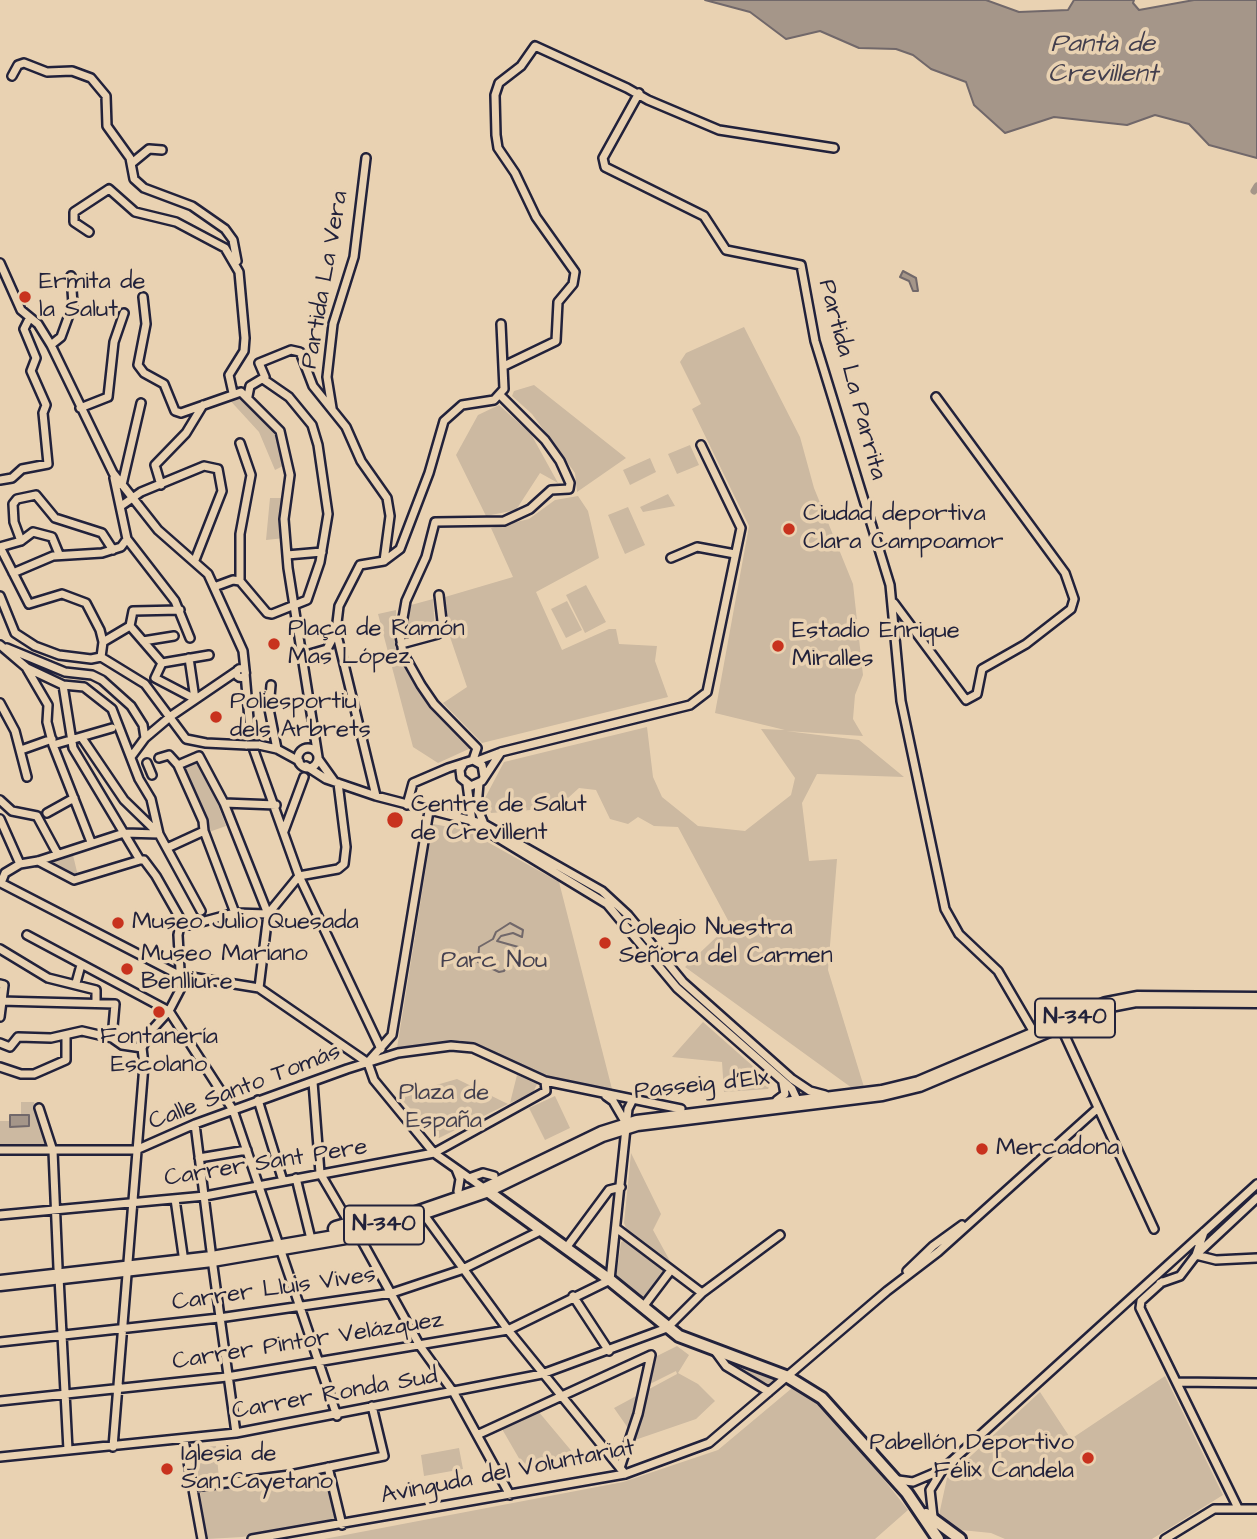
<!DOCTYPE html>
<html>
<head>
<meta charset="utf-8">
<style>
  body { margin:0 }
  canvas { display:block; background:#e9d2b2 }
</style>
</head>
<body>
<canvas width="1257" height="1539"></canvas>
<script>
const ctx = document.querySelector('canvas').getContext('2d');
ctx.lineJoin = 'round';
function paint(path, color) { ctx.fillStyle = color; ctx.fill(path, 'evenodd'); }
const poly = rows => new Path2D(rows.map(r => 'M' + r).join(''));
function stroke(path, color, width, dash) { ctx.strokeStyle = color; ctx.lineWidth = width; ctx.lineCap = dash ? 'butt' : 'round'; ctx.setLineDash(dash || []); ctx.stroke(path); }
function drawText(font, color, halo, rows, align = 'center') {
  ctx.font = font + ' "Architects Daughter",sans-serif'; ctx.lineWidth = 7; ctx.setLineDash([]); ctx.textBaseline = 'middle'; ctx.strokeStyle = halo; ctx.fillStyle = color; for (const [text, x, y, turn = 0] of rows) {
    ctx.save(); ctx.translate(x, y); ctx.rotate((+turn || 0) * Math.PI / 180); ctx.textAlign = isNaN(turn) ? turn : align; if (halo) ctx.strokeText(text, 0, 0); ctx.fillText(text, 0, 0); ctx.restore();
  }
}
const green = poly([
  [744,327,800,437,814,488,853,584,863,675,855,695,853,719,863,736,786,731,859,740,904,777,817,774,802,803,809,861,837,859,828,970,864,1087,852,1088,685,967,730,924,678,827,654,826,638,817,628,824,610,819,596,790,579,788,557,808,491,813,485,798,504,762,647,727,653,777,662,797,698,826,745,831,791,795,795,778,761,729,785,730,715,713,749,526,692,409,701,404,680,362,686,353],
  [534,385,626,458,577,492,575,473,532,414,512,396,514,391],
  [241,392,280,431,287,464,275,470,259,432,226,396],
  [499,405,531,434,558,483,540,473,516,510,486,516,456,455,478,415],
  [690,445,699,465,677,474,668,454],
  [650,458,656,472,630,485,623,470],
  [668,494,675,506,643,512,640,507],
  [578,496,588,511,599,558,536,592,562,650,609,629,616,629,619,644,657,646,655,661,668,697,482,743,443,703,467,687,449,634,445,597,513,577,491,528,529,519,555,500],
  [270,498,286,498,285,538,266,540],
  [628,507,645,545,625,554,608,515],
  [586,585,606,622,585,633,566,595],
  [433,599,435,629,407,636,411,605],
  [567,601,582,630,566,638,551,609],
  [396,610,397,653,431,709,471,748,438,763,413,747,378,614],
  [201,760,226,826,209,832,184,766],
  [433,824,466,830,559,882,612,1089,547,1079,460,1040,397,1048],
  [72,851,78,876,76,877,43,860],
  [703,1022,772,1083,768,1089,724,1092,722,1062,672,1057],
  [517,1075,537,1084,533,1093,510,1103],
  [457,1079,508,1104,439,1138,398,1096],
  [555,1096,570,1128,545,1140,529,1108],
  [21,1102,34,1102,47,1142,45,1146,0,1147,0,1121,21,1121],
  [631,1153,661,1214,653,1230,670,1261,626,1228,624,1223],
  [626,1240,667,1272,644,1302,616,1279,621,1242],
  [677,1346,689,1355,678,1373,698,1384,715,1401,696,1419,632,1441,628,1428,614,1408,677,1374,676,1371,650,1384,657,1356],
  [729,1361,771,1374,775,1379,773,1384,766,1386,767,1383,743,1373],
  [1165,1376,1223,1495,1152,1539,1005,1539,991,1533,961,1530,939,1515,947,1478,1040,1392,1071,1439],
  [804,1378,908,1510,875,1539,324,1539,623,1482,718,1450],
  [538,1411,574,1454,524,1467,502,1429],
  [216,1446,219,1479,199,1481,195,1448],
  [459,1448,463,1469,424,1476,421,1455],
  [326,1471,335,1521,242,1537,207,1539,200,1492]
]);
const water = poly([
  [705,0,986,0,1019,12,1068,10,1074,0,1134,0,1133,3,1139,10,1194,0,1257,0,1257,158,1209,145,1189,124,1155,115,1127,125,1054,117,1005,133,974,105,966,82,931,69,913,55,896,49,859,48,820,31,786,39,750,12,705,0],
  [903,271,916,278,918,291,913,291,909,281,900,277,903,271],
  [10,1115,29,1115,29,1126,10,1127,10,1115]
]);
const stream = poly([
  [510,923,523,930,522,937,513,933,501,936,497,941,522,948,520,962,508,963,504,971,499,972,478,962,479,947,493,939,496,932,510,923]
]);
const canal = poly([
  [1254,191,1257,186]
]);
const street = poly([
  [12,76,18,65,24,63,47,72,72,71,91,78,106,96,107,126,130,158,134,179,144,188,192,206,225,229,233,240,237,261],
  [639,93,603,158,605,167,704,216,726,250,801,265,815,341,890,585,901,701,945,909,959,934,998,971,1036,1036],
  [132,163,149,149,162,150],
  [89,232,74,222,74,212,109,189,135,212,176,222,225,248,239,272,245,338,244,351,229,375,233,393],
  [0,263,21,310,38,324,51,345,113,473,158,530,208,574,243,651,245,670],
  [143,297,146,324,138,365,144,373,164,384,175,411,181,413,241,392,280,431,290,475,284,519,288,568,318,757],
  [51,345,61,337,73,304,71,276],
  [504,366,556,341,558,302,573,284,575,272,536,217,515,173,498,148,496,135,495,95,499,83,521,66,535,46,627,88,648,100,719,130,834,148],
  [248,396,250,386,265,377,259,363,291,350,300,352,313,386,346,427,361,461,387,498,390,516,384,561],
  [80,408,108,397,114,342,124,313],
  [332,408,327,377,333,324,354,257,366,158],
  [240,443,251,475,240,534,240,581],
  [0,480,12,478,22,469,48,464,43,413,46,405,31,371,36,358,24,329,29,319],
  [122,485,141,403],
  [161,485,155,465,186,433,203,405],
  [121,506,141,492,204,466,218,469,222,491,195,560],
  [127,539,175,601,190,638],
  [21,541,14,522,13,504,17,499,36,495,55,518,102,533,113,550],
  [0,547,29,604,62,594,86,603,100,630,103,642,101,657],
  [0,547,21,541,33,532,52,537,59,554],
  [287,555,322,552],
  [671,558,697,547,735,554,735,557],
  [13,573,53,556,102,553,121,547,127,539,114,478],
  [214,587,233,580,240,581,267,613,272,614,307,600,320,562,328,514,318,445,312,425,289,397,263,379],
  [0,596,15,633,35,646,59,655,91,659,101,657],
  [894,603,966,700,977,694,982,669,1026,644,1071,609,1074,599,1065,573,936,397],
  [130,626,162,663],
  [143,641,174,636],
  [103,642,130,626,133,611,180,610],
  [401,644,438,634,442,621,439,595],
  [0,645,27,668,63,685,73,748,140,860,144,860,156,876,181,920,178,935,181,988,169,1011,150,1032,142,1048],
  [7,648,65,672,92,675,102,680,131,706,143,725,145,738],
  [303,656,327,649,336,632],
  [101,657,145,684,186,739,206,743,247,745],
  [189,658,195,699],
  [162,663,155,678,195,699],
  [162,663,209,655],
  '236.5 673a4.5 4.5 0 1 1 9 0a4.5 4.5 0 1 1-9 0Z',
  [27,669,48,705,47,722,53,745,91,842],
  [245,673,251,742,299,876,381,1049],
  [63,685,84,687,112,709,139,779,151,799,159,834,201,911],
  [271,685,269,709,277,749],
  [0,703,15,731,27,777],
  [82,738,124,800,159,834],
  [53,745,112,728],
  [259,745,277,749,299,761],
  '298 758a10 10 0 1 1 20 0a10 10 0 1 1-20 0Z',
  [21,750,52,739],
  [131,757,145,738,171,716,237,671],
  [159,758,169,755,178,765,199,756,224,803,268,914,259,988],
  [319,760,334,781],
  [473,760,477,748,434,704,421,685,403,653,400,635,406,601,426,557,435,522,504,521,530,509,551,490,569,489,570,483,560,461,545,440,501,396],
  [477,761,501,752,690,705,707,692,741,528,701,445],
  [147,763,152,775],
  [464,763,460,770,461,778,471,786,482,781,501,752],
  [178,765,203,821,204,831,235,913],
  [306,766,326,779,376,796,484,824,602,891,628,915,683,982,792,1079,810,1091,825,1095],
  [479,783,477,807,484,824],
  [467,784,472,822,607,904,677,988,792,1089,798,1102],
  [376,796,336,631,339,606,360,565,384,561,400,549,429,473,444,421,462,405,494,400,504,389,501,324],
  [0,800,12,811,37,816,57,853],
  [224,803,276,805],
  [407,805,413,783,448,768,473,760,482,765,484,777],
  [47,813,74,798],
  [0,819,20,864],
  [284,831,304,777],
  [167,848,204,831],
  [38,861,74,880,140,860],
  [299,876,338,869,344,864,346,847,338,783],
  [1,883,179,975,259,988,368,1063,374,1080,434,1153,485,1189],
  [1,883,5,873,20,864,38,861,124,833,159,834],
  [268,914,299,876],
  [181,920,190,925,235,913,268,914],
  [27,935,169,1011,233,1110,337,1416],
  [0,949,48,978,96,990,96,1003],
  [76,983,81,965],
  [0,984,4,985,0,1017],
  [0,1001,115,1004,112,1038,122,1045,142,1048],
  [1060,1025,1154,1229],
  [0,1043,10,1047,18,1037,51,1038,82,1031,112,1038],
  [368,1062,392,1035,429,811],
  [0,1067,21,1074,34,1074,66,1060,66,1035],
  [313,1082,320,1173,351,1226],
  [606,1096,613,1101,627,1125],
  [258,1100,283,1181],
  [777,1100,785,1094,783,1083],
  [39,1108,53,1151,58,1268],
  [195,1124,211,1251],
  [0,1150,136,1150,195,1124,347,1069,398,1053,451,1046,473,1048,545,1081,681,1109],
  [199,1158,247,1150],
  [456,1169,460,1179,458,1191],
  [296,1178,310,1235],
  [469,1178,483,1173,494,1176],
  [1257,1198,1196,1255,1216,1260,1257,1258],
  [175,1199,183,1255],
  [422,1212,508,1330,625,1474],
  [0,1215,205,1196,434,1153,546,1091,545,1081],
  [616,1228,702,1293],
  [358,1234,420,1346,454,1393,510,1495],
  [566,1248,609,1190,621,1187],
  [212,1259,236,1433],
  [907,1271,933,1246,962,1225],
  [59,1277,68,1450],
  [1162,1282,1141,1301,1140,1308,1238,1508],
  [1160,1283,1180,1276,1196,1255,1204,1232],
  [573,1296,609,1351],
  [643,1307,671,1270],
  [0,1342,219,1318,392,1293,461,1270,542,1230],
  [715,1351,726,1366,769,1392],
  [1178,1382,1257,1383],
  [0,1401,227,1377,508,1330,610,1280,628,1109,632,1101],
  [477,1435,651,1355,638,1414,620,1468],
  [184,1440,202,1539],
  [113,1447,144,1065,142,1048],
  [0,1457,236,1433,542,1374,667,1328,702,1293,780,1235],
  [328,1467,342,1525],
  [898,1480,913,1482,939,1471],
  [193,1487,290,1475,384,1456,372,1406],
  [933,1517,930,1490,943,1469,1257,1184],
  [252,1539,625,1474,709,1443,887,1291,938,1252,1098,1108],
  [1165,1539,1214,1509,1257,1509]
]);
const secondary = poly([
  [486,1190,610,1280,679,1336,788,1377,822,1398,907,1493,938,1539],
  [926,1514,960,1539]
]);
const highway = poly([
  [336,1229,381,1216],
  [0,1283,212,1259,358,1234,486,1190,602,1134,637,1123,882,1093,919,1084,1106,1005,1137,999,1257,1000]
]);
const streetBridge = poly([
  [247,745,259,745]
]);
const markers = [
  [25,297,7,"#c8321e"],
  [789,529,7,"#c8321e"],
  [274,644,7,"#c8321e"],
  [778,646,7,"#c8321e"],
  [216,717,7,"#c8321e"],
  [395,820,9,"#c8321e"],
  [118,923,7,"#c8321e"],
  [605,943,7,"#c8321e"],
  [127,969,7,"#c8321e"],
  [159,1012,7,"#c8321e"],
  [982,1149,7,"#c8321e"],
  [1088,1458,7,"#c8321e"],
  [167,1469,7,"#c8321e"]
];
const shields = [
  [1075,1018,80],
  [384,1225,80]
];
const shieldNames = [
  ["N-340",1075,1018],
  ["N-340",384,1225]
];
const streetNames = [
  ["Partida La Vera",326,280,-80],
  ["Partida La Parrita",851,380,75],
  ["Passeig d'Elx",702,1086,-6],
  ["Calle Santo Tomás",245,1088,-21],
  ["Carrer Sant Pere",266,1164,-9],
  ["Carrer Lluis Vives",274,1290,-8],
  ["Carrer Pintor Velázquez",308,1342,-9],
  ["Carrer Ronda Sud",335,1395,-10],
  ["Avinguda del Voluntariat",508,1473,-11]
];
const poiNames = [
  ["Ermita de",39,283],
  ["la Salut",39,311],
  ["Ciudad deportiva",803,515],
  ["Clara Campoamor",803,543],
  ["Plaça de Ramón",288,630],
  ["Mas López",288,658],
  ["Estadio Enrique",792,632],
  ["Miralles",792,660],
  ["Poliesportiu",230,703],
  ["dels Arbrets",230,731],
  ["Centre de Salut",411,806],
  ["de Crevillent",411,834],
  ["Museo Julio Quesada",132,923],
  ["Colegio Nuestra",619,929],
  ["Señora del Carmen",619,957],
  ["Museo Mariano",141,955],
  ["Benlliure",141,983],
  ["Fontanería",159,1038,"center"],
  ["Escolano",159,1066,"center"],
  ["Mercadona",996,1149],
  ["Pabellón Deportivo",1074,1444,"right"],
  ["Félix Candela",1074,1472,"right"],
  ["Iglesia de",181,1455],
  ["San Cayetano",181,1483]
];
const parkNames = [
  ["Parc Nou",494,962],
  ["Plaza de",444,1094],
  ["España",444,1122]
];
const waterNames = [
  ["Pantà de",1103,46],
  ["Crevillent",1103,76]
];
paint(green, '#ccb9a1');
paint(water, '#a59689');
stroke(water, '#71686a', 2);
stroke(stream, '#71686a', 2);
stroke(canal, '#a59689', 7);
stroke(street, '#22223b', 12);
stroke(secondary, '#22223b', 16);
stroke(highway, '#22223b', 19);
stroke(street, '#e9d2b2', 7);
stroke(secondary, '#e9d2b2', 10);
stroke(highway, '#e9d2b2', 14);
stroke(streetBridge, '#22223b', 12, []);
stroke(streetBridge, '#e9d2b2', 7);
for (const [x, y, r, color] of markers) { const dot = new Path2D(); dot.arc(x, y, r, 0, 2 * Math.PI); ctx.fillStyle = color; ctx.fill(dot); stroke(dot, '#e9d2b2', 2.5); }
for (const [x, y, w] of shields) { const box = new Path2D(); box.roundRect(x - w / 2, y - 19.5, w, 39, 5); ctx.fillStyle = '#e9d2b2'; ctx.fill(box); stroke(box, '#22223b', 2); }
drawText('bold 23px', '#22223b', null, shieldNames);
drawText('24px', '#22223b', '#e9d2b2', streetNames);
drawText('24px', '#22223b', '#e9d2b2', poiNames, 'left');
drawText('24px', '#44404f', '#e9d2b2', parkNames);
drawText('italic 26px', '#433f4e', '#e9d2b2', waterNames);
</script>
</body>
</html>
